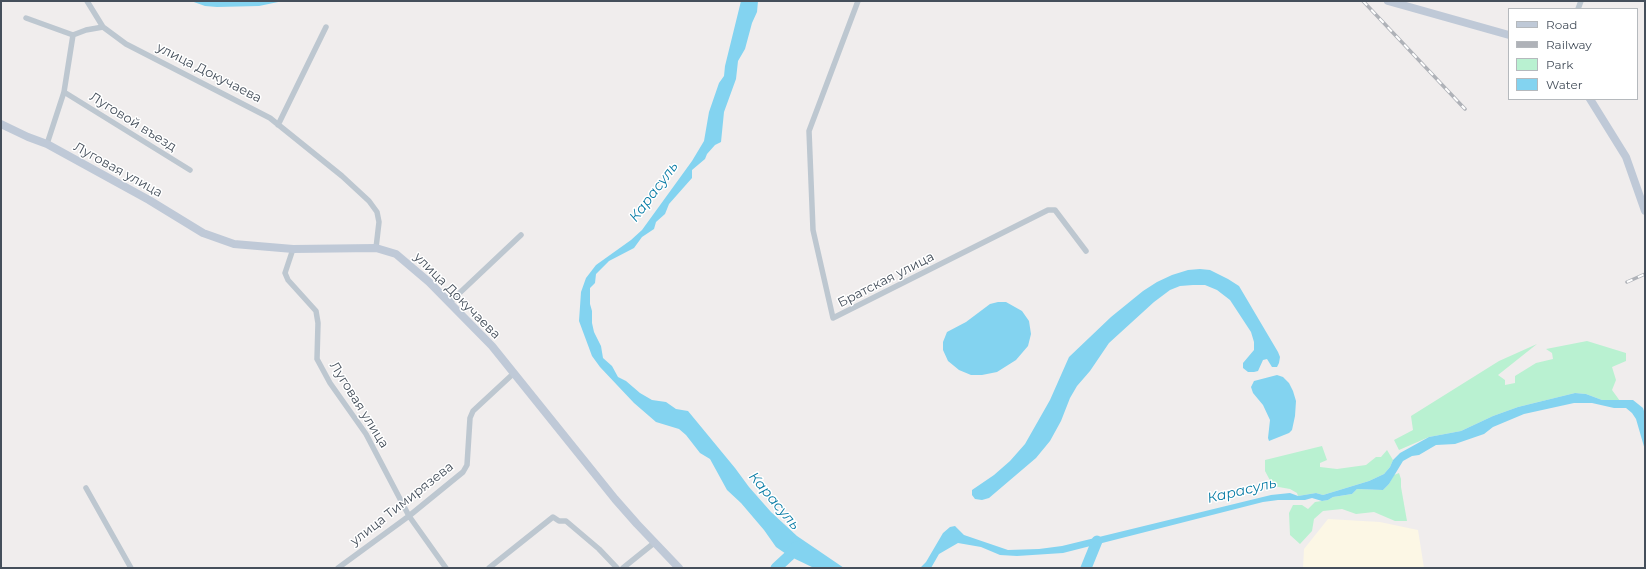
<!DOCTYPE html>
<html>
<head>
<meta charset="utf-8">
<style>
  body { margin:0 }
  #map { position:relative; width:1646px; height:569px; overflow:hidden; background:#f0eded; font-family:Montserrat,sans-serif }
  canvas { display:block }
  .frame { position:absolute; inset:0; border:2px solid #454f5b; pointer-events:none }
  .legend { position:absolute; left:1508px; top:8px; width:130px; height:92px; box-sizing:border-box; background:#fff; border:1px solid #b5b9bd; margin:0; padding:5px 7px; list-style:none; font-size:12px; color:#454f5b }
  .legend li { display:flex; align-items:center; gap:8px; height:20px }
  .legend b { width:20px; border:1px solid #b5b9bd }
</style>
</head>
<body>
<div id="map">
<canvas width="1646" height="569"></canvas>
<div class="frame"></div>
<ul class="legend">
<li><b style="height:5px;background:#bfc9d7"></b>Road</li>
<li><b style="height:5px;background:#afb2b8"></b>Railway</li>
<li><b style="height:11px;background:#b9f1d1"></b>Park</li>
<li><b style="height:11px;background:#83d3f0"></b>Water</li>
</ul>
</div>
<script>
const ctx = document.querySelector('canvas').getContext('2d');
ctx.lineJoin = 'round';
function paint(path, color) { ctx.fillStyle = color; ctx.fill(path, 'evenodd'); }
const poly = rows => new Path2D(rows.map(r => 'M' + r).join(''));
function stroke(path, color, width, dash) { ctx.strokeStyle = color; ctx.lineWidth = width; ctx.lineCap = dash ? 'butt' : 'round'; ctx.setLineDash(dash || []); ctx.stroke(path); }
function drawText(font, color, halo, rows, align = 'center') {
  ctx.font = font + ' Montserrat,sans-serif'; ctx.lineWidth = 3; ctx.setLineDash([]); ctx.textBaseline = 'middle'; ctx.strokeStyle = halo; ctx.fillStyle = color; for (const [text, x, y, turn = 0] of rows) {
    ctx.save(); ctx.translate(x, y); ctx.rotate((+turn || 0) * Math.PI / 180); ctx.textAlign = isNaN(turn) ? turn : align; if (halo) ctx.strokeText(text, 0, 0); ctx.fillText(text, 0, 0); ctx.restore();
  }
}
const commercial = poly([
  [1328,519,1380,522,1418,530,1424,568,1303,568,1304,549]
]);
const green = poly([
  [1587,341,1626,353,1626,361,1612,367,1616,380,1612,390,1620,401,1602,400,1586,394,1575,393,1518,407,1493,416,1461,431,1429,437,1399,450,1394,440,1413,430,1411,416,1499,361,1537,344,1498,375,1505,380,1505,385,1515,383,1515,376,1536,363,1553,359,1552,353,1546,349],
  [1322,446,1327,460,1320,463,1320,467,1337,469,1366,465,1376,457,1381,457,1387,450,1393,460,1390,467,1384,474,1369,481,1323,495,1316,493,1298,496,1297,493,1290,489,1273,486,1265,471,1265,460],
  [1399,473,1401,479,1401,487,1407,521,1395,521,1374,512,1356,514,1342,509,1323,511,1314,519,1312,531,1300,544,1290,535,1289,513,1293,505,1302,505,1308,509,1315,502,1328,500,1333,497,1352,494,1357,489,1383,490,1389,484,1394,475]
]);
const water = poly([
  [191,1,283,1,259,6,217,7,205,6],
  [741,1,758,1,757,12,752,23,745,49,738,61,736,79,724,112,721,142,715,145,707,154,705,159,692,170,692,178,669,204,665,214,656,222,654,229,642,237,634,248,609,261,596,274,595,283,590,288,590,304,592,311,592,323,594,332,601,346,603,358,612,366,618,377,626,381,640,393,652,400,666,402,676,409,688,411,735,468,749,487,771,512,797,536,844,568,814,568,789,556,776,547,764,530,741,503,727,490,710,459,700,453,686,435,679,429,656,422,634,403,600,367,592,356,579,321,581,292,586,278,596,265,631,240,642,230,692,161,704,141,709,112,719,83,724,76,725,66],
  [1200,269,1210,270,1228,279,1239,286,1278,352,1280,357,1279,363,1277,367,1272,367,1267,359,1263,360,1258,371,1254,372,1248,372,1243,368,1243,363,1254,350,1254,342,1251,332,1230,300,1217,290,1205,285,1193,285,1180,286,1170,290,1154,302,1109,343,1090,371,1077,386,1070,398,1061,421,1050,441,1036,458,989,498,982,500,975,499,972,495,972,490,994,475,1010,461,1025,444,1050,400,1069,357,1111,317,1143,291,1157,282,1172,275,1188,270],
  [998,302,1006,302,1022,311,1029,321,1031,334,1028,346,1016,360,997,372,982,375,971,375,959,370,948,361,943,350,943,342,947,332,966,322,990,304],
  [1277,375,1283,377,1289,383,1293,391,1296,401,1295,416,1292,430,1289,433,1269,441,1268,438,1270,420,1263,405,1253,393,1251,387,1254,381],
  [1575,393,1586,394,1602,400,1633,400,1643,408,1645,414,1645,450,1636,419,1632,413,1626,408,1614,408,1592,403,1574,403,1524,414,1493,427,1484,434,1455,444,1436,445,1419,455,1412,456,1403,461,1389,484,1383,490,1357,489,1352,494,1333,497,1328,500,1322,501,1312,498,1305,500,1278,500,1263,502,1063,553,1017,556,1000,555,981,547,958,543,939,554,931,568,920,568,926,562,943,533,950,527,955,526,964,535,1008,550,1039,549,1062,546,1271,495,1290,493,1298,496,1316,493,1323,495,1369,481,1384,474,1390,467,1393,460,1400,453,1429,437,1461,431,1493,416,1518,407]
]);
const river = poly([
  [776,568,789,556,796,547],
  [1086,568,1097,541]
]);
const street = poly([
  [87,1,103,27,126,44,270,118,342,176,369,201,377,212,379,222,376,248],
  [858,1,809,131,813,230,833,318,1048,210,1055,210,1086,251],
  [1578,9,1581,1],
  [26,18,73,35],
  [64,92,190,170],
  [278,125,326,27],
  [47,144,64,92,73,35,86,30,103,27],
  [293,249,285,273,288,280,316,311,318,323,317,359,330,383,366,434,409,516,446,568],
  [450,302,521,235],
  [86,488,131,568],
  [338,568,409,516,463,472,467,465,470,418,473,411,514,373],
  [489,568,553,517,559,521,566,521,599,549,617,568],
  [623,568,654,543]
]);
const secondary = poly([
  [1388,1,1509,35],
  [1590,99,1626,157,1645,211],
  [1,124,28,137,47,144,149,200,203,233,234,244,293,249,376,248,396,254,429,282,492,346,615,499,637,524,679,568]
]);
const rail = poly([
  [1363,1,1465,109],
  [1627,282,1645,274]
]);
const streetNames = [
  ["улица Докучаева",209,73,27],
  ["Луговой въезд",133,122,32],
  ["Луговая улица",118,170,29],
  ["Братская улица",886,280,-27],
  ["улица Докучаева",457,296,45],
  ["Луговая улица",359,405,58],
  ["улица Тимирязева",402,504,-38]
];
const waterNames = [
  ["Карасуль",654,192,-53],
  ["Карасуль",1242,491,-13],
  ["Карасуль",774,501,50]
];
paint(commercial, '#fcf7e5');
paint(green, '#b9f1d1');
paint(water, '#83d3f0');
stroke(river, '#83d3f0', 11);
stroke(street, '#bdc7d0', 5.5);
stroke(secondary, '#bfc9d7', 8);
stroke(rail, '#afb2b8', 3.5);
stroke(rail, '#fff', 2, [6]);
drawText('13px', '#454f5b', '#fff', streetNames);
drawText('italic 14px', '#077ba5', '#fff', waterNames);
</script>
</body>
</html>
